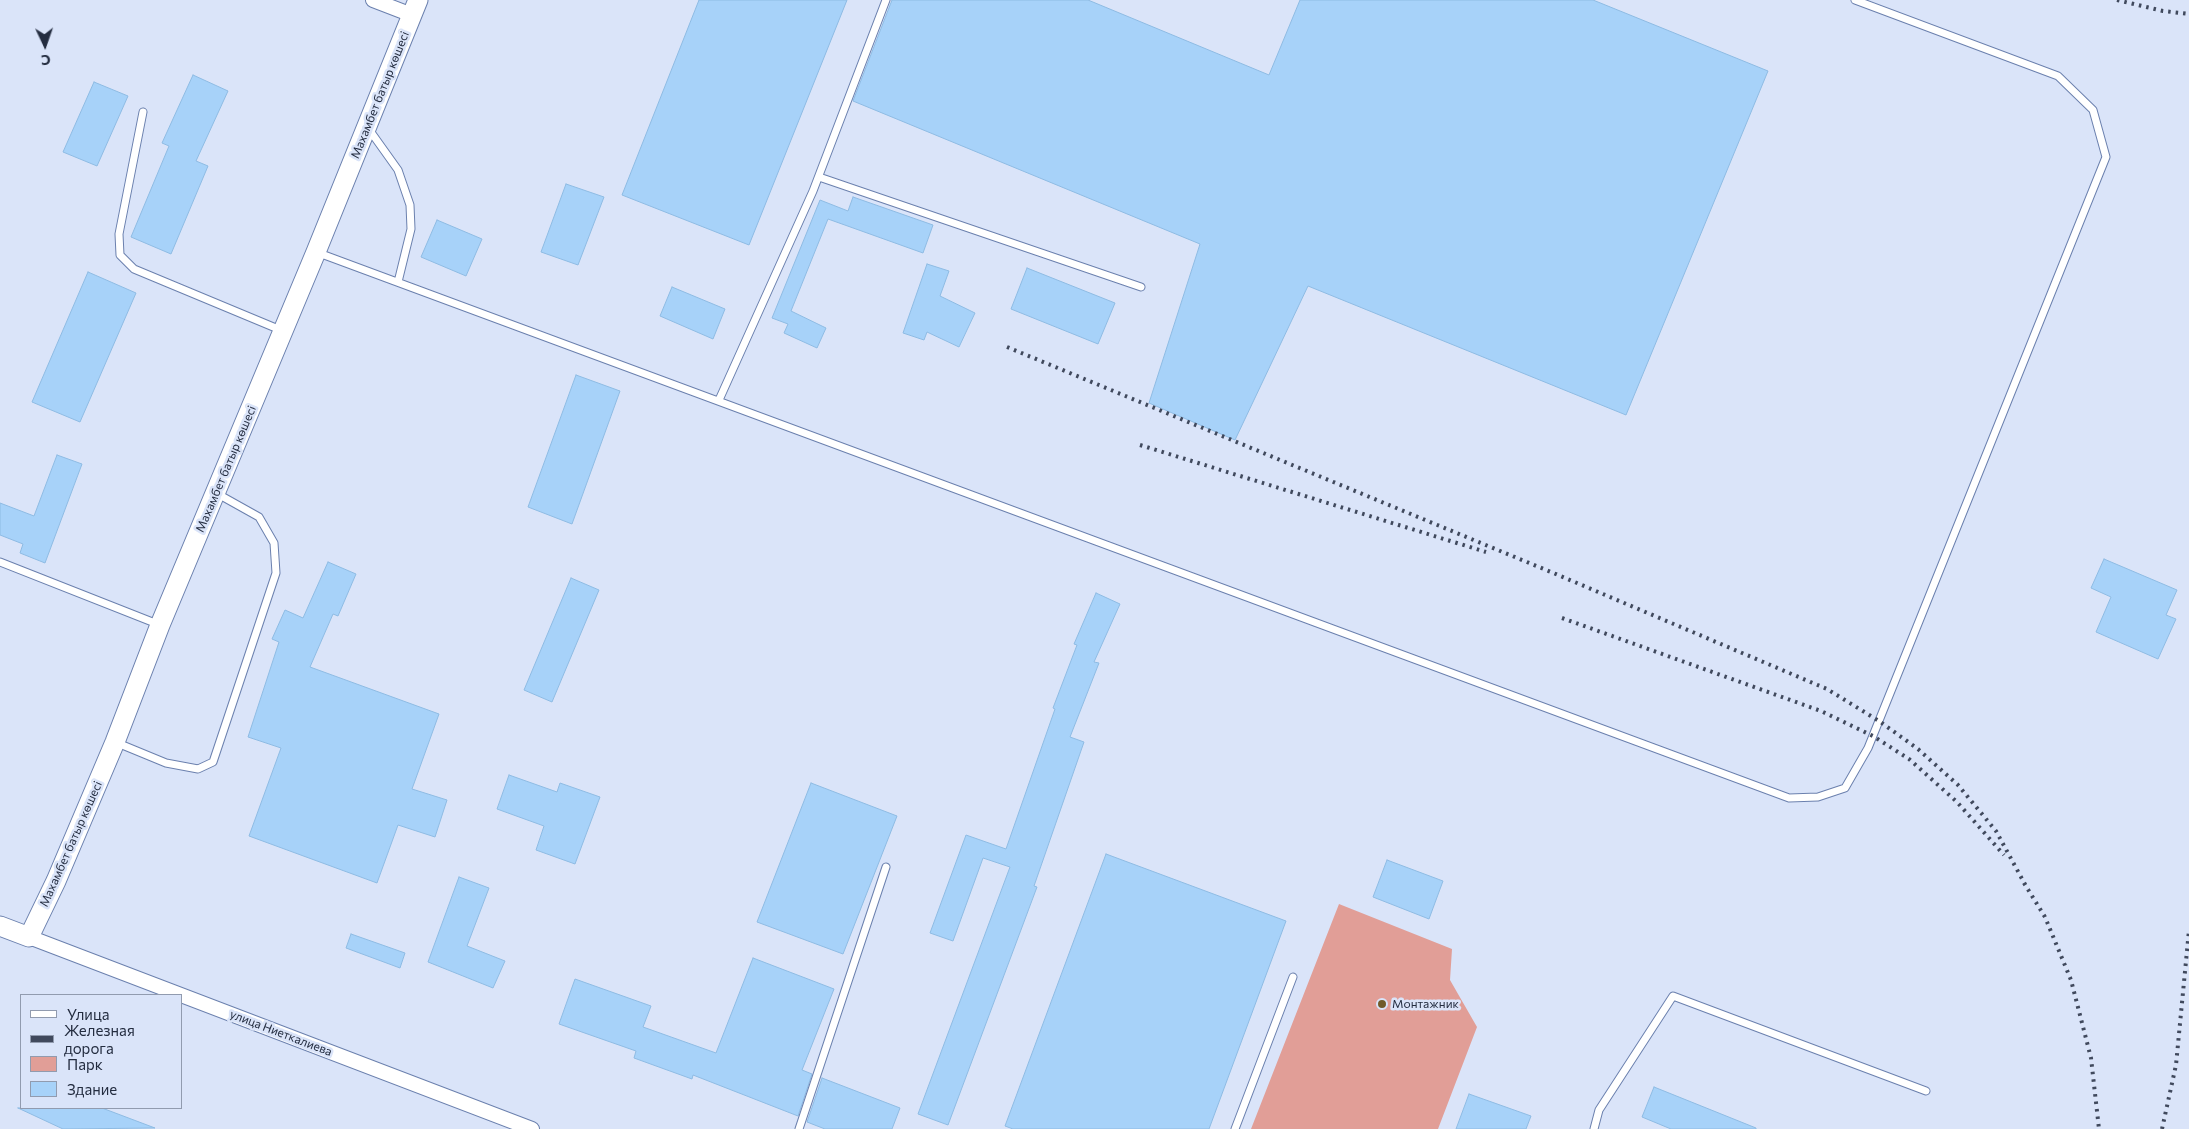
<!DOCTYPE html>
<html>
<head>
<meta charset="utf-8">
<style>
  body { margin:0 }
  #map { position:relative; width:2189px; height:1129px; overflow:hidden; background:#dae4f9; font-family:Commissioner,sans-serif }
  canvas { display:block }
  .legend { position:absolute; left:20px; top:994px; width:162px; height:115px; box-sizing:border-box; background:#dae4f9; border:1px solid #919baf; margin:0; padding:6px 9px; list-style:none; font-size:15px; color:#242d40 }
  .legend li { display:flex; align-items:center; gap:10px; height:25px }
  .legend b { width:25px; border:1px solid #919baf }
  .north { position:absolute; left:20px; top:20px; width:50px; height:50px; -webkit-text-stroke:4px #dae4f9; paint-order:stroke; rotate:177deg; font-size:14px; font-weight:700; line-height:20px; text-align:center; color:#242d40 }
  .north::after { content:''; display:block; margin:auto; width:18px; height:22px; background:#242d40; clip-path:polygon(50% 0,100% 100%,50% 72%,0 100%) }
</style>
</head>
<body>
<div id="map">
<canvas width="2189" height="1129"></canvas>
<ul class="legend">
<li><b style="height:6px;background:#fff"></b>Улица</li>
<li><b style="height:6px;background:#40495d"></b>Железная дорога</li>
<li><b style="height:14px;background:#e19e97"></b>Парк</li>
<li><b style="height:14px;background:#a7d2f9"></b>Здание</li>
</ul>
<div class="north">С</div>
</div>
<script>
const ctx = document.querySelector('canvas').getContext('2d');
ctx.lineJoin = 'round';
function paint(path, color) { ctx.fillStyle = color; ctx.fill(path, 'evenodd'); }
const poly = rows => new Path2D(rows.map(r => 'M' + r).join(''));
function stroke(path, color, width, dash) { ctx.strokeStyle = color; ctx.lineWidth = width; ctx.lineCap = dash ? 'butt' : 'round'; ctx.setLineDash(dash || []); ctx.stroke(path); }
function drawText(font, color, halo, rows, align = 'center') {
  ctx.font = font + ' Commissioner,sans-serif'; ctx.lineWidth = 5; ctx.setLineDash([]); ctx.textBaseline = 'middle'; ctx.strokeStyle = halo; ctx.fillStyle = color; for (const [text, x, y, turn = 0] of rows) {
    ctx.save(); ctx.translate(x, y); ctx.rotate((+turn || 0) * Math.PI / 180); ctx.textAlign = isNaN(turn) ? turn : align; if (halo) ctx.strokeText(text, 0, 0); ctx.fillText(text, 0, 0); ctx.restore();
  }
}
const green = poly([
  [1339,904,1452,949,1450,980,1477,1027,1438,1129,1251,1129]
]);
const building = poly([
  [699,0,847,0,749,245,622,195,699,0],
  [892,0,1088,0,1269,75,1300,0,1593,0,1768,71,1626,415,1308,286,1235,440,1149,403,1200,244,853,101,892,0],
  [193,75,228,91,196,161,208,166,171,254,131,237,169,146,162,143,193,75],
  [94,82,128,96,97,166,63,152,94,82],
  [566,184,604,197,578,265,541,252,566,184],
  [853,197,933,225,923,253,828,219,791,311,826,328,817,348,784,333,788,324,772,318,820,200,848,211,853,197],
  [437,220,482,239,466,276,421,257,437,220],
  [927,264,949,271,940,296,975,313,959,347,927,332,924,340,903,333,927,264],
  [1027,268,1115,303,1098,344,1011,309,1027,268],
  [88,272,136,293,80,422,32,402,88,272],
  [672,287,725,309,713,339,660,316,672,287],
  [576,375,620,391,572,524,528,507,576,375],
  [57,455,82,464,45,563,20,553,23,544,0,535,0,503,34,516,57,455],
  [2104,559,2177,590,2166,615,2176,619,2158,659,2096,632,2111,597,2091,588,2104,559],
  [328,562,356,574,338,616,333,614,310,667,439,714,412,789,447,800,435,837,398,825,377,883,249,836,281,748,248,737,279,642,272,639,285,610,303,618,328,562],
  [571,578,599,590,552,702,524,690,571,578],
  [1096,593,1120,604,1094,662,1099,663,1070,737,1084,742,1034,886,1037,887,948,1125,918,1114,1010,867,983,858,953,941,930,933,966,835,1006,849,1055,709,1053,708,1077,645,1074,644,1096,593],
  [509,775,557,792,560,783,600,797,575,864,536,850,544,826,497,809,509,775],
  [811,783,897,816,843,954,757,922,811,783],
  [1106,854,1286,921,1209,1129,1013,1129,1005,1126,1106,854],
  [1387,860,1443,881,1429,919,1373,897,1387,860],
  [459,877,489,888,467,946,505,961,493,988,428,962,459,877],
  [351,934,405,953,400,968,346,948,351,934],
  [753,958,834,989,802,1070,812,1074,798,1116,693,1075,692,1079,634,1058,636,1051,559,1024,575,979,651,1006,643,1027,716,1053,753,958],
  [822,1078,900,1108,892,1129,825,1129,807,1122,822,1078],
  [1654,1087,1756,1128,1756,1129,1671,1129,1642,1117,1654,1087],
  [1469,1094,1531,1116,1526,1129,1456,1129,1469,1094],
  [18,1108,102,1108,155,1128,63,1129,18,1108]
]);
const lane = poly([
  [143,112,119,234,120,255,134,269,283,331],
  [368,128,398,170,410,205,411,229,398,282],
  [819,177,1141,287],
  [316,252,1789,798,1818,797,1845,788,1868,748,2106,157,2093,110,2058,76,1855,0],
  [719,400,813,191,886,0],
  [0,562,160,625],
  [115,742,166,763,198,769,213,762,276,573,274,543,259,517,216,493],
  [799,1129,886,867],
  [1235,1129,1293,977],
  [1594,1129,1599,1110,1673,996,1926,1091]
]);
const street = poly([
  [373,0,412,15],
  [29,937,532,1129]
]);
const secondary = poly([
  [0,926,29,937,56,881,115,742,160,625,316,252,418,0]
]);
const rail = poly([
  [2117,0,2163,11,2189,14],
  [1007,347,1551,572,1827,689,1879,721,1918,749,1958,785,1996,831,2027,888],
  [1140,445,1486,552],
  [1562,618,1821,711,1873,736,1909,759,1957,802,2004,855],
  [2024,883,2045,917,2071,980,2091,1058,2099,1129],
  [2162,1129,2176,1065,2189,930]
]);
const markers = [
  [1382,1004,5,"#715b2a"]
];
const streetNames = [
  ["Махамбет батыр көшесі",380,95,-68],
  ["Махамбет батыр көшесі",226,469,-67],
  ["Махамбет батыр көшесі",71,844,-66],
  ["улица Ниеткалиева",281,1033,21]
];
const poiNames = [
  ["Монтажник",1392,1004]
];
paint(green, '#e19e97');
paint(building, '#a7d2f9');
stroke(building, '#8ebbe3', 1);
stroke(lane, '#6b80ae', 9);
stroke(street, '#6b80ae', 16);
stroke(secondary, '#6b80ae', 21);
stroke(lane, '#fff', 7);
stroke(street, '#fff', 14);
stroke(secondary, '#fff', 19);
stroke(rail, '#40495d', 4, [2.5, 5]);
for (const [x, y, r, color] of markers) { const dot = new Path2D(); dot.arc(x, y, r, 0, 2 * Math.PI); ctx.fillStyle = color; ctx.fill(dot); stroke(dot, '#dae4f9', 2); }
drawText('12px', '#242d40', '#dae4f9', streetNames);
drawText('12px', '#242d40', '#dae4f9', poiNames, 'left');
</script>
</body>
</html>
